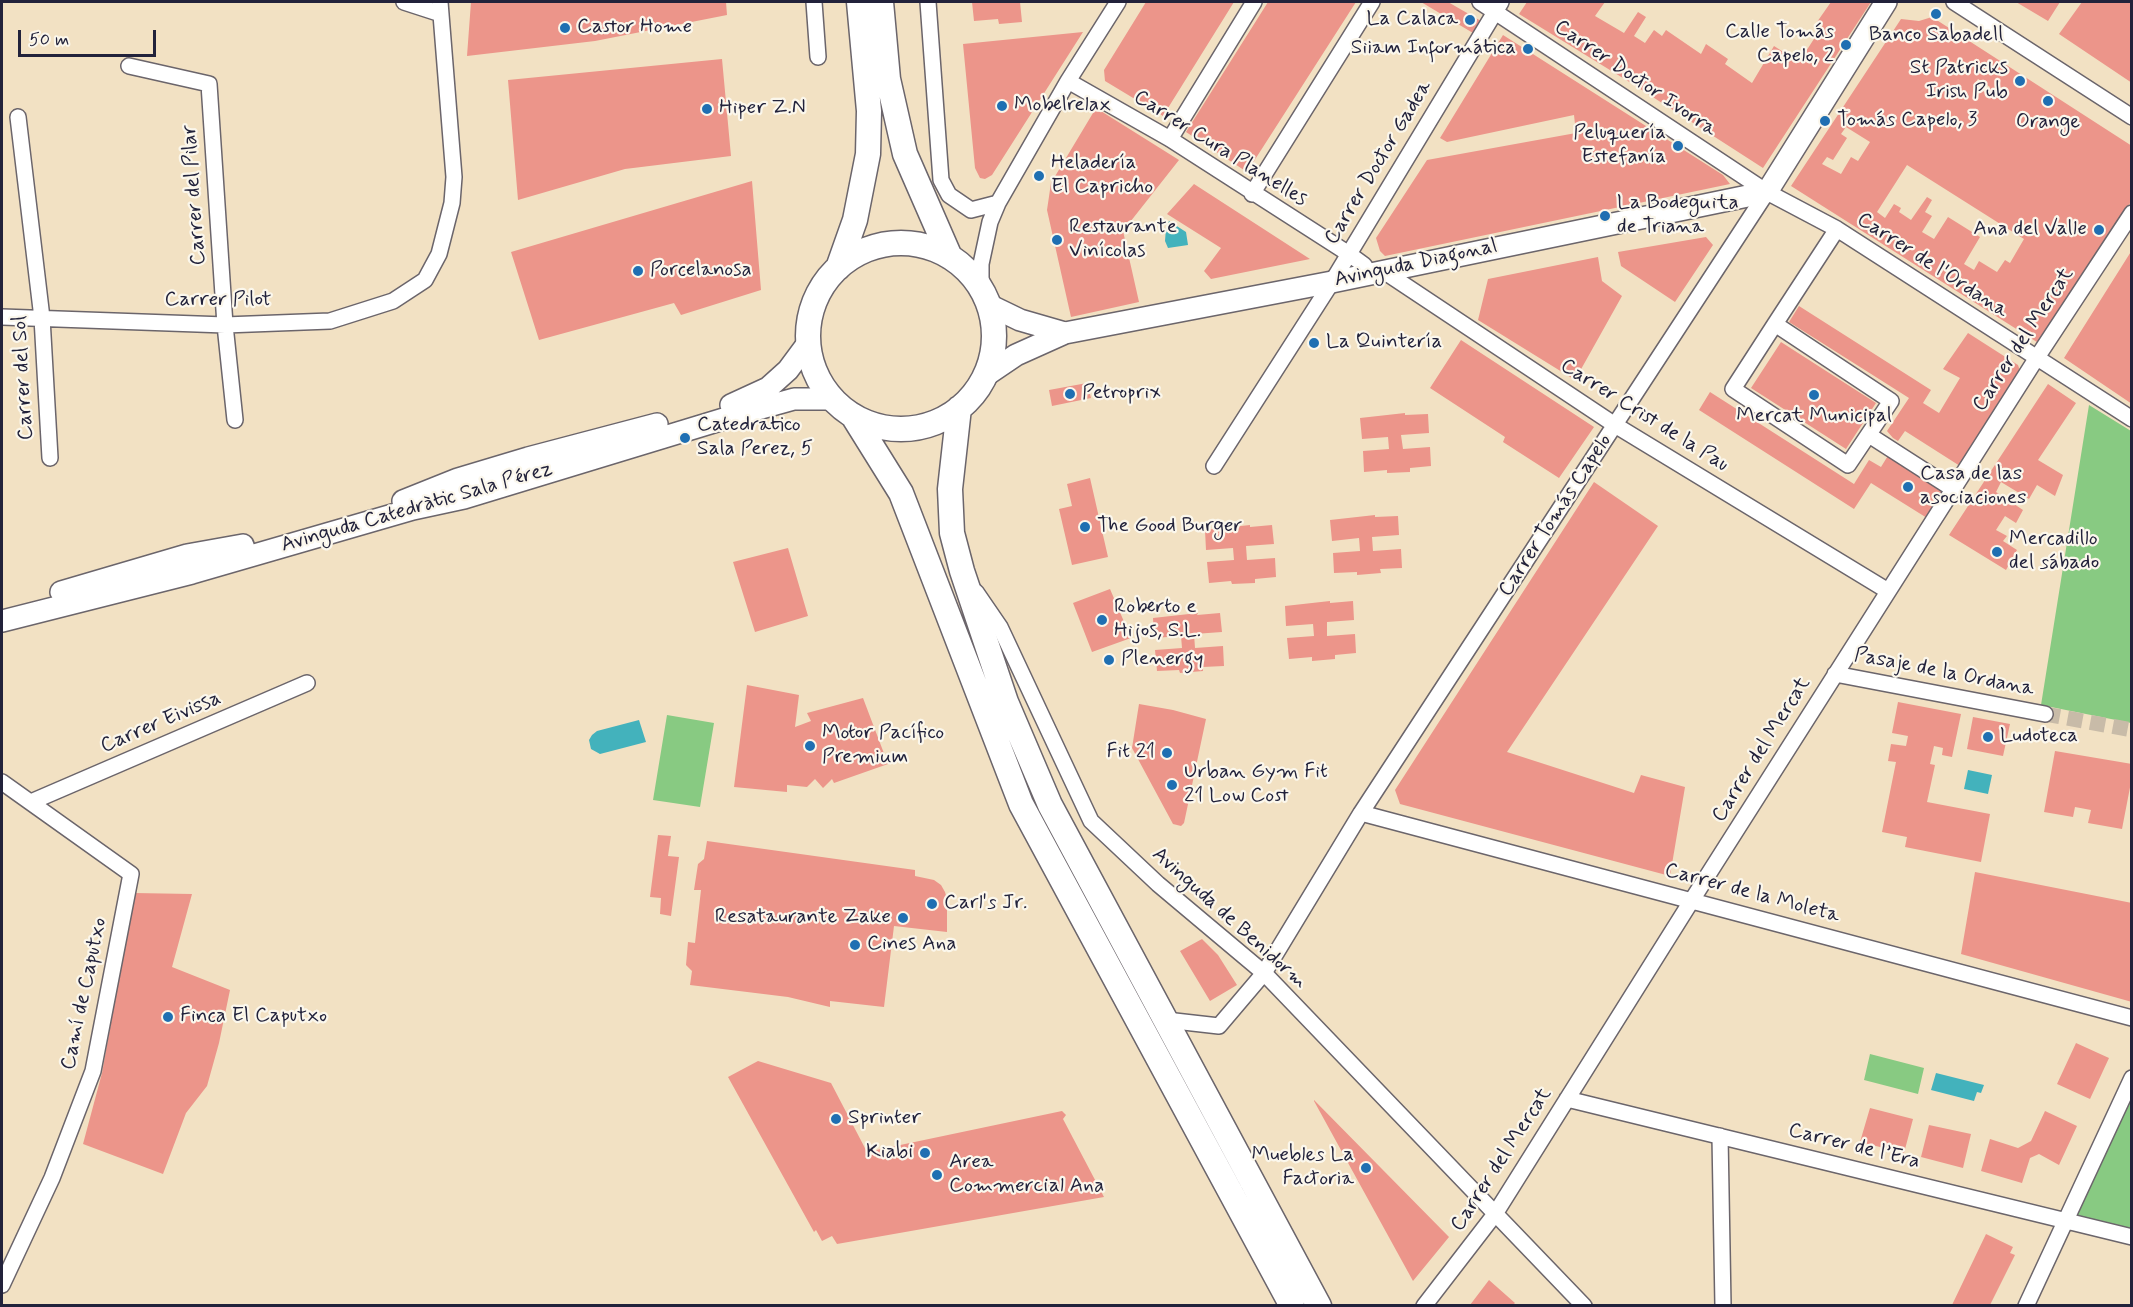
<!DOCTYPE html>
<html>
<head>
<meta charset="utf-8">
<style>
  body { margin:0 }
  #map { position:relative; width:2133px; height:1307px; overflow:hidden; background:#f2e1c3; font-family:Mynerve,sans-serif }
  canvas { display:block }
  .frame { position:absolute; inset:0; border:3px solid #22223b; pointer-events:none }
  .scale { position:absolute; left:18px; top:30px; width:138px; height:27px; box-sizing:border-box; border:3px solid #22223b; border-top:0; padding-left:8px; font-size:18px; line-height:21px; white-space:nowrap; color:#22223b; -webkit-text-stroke:4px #fbf7ec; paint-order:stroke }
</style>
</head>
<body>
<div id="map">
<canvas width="2133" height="1307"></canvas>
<div class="frame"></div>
<div class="scale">50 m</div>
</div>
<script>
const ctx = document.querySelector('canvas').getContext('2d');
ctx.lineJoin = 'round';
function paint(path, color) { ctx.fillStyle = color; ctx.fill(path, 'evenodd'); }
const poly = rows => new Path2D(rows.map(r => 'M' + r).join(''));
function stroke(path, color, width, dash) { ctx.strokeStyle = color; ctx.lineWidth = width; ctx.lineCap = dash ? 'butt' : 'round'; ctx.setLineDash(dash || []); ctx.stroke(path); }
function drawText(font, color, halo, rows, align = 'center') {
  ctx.font = font + ' Mynerve,sans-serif'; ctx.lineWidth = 4.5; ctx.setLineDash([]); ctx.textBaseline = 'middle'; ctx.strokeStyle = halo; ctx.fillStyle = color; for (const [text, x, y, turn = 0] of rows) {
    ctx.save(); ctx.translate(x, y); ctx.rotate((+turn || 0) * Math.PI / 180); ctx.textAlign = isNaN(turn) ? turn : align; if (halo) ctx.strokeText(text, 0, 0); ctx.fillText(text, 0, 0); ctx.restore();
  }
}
const green = poly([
  [2089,405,2131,431,2131,723,2041,705],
  [667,715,714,723,700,807,653,800],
  [1870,1054,1924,1068,1918,1094,1864,1080],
  [2131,1078,2131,1237,2065,1221]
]);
const water = poly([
  [1169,221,1186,232,1188,245,1168,248,1165,241,1166,228],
  [639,720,646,742,600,754,591,749,589,740,592,735,597,731],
  [1968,770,1992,775,1988,794,1964,789],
  [1936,1073,1984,1085,1981,1093,1977,1092,1974,1101,1931,1090]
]);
const building = poly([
  [471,2,726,2,727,15,595,41,467,56],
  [972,2,1020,2,1022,22,999,24,998,19,974,21],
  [1146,2,1234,2,1163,116,1105,81,1104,70],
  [1268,2,1356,2,1247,172,1186,132],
  [1421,2,1448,2,1481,21,1473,33],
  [1527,2,1605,2,1595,16,1624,33,1638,12,1646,17,1634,36,1645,43,1654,30,1662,36,1666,30,1701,54,1706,44,1728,59,1725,64,1752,83,1774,46,1799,62,1823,25,1817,22,1831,2,1871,2,1763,168,1631,83,1519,14],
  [2016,2,2060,2,2048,21],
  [2082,2,2132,2,2132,83,2059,34],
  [1932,17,2132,146,2132,200,2040,344,1791,186,1901,19,1919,21],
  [1978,79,1990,87,1986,93,1974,85],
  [1846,127,1870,142,1858,161,1851,157,1841,174,1822,164,1827,157,1833,160,1847,138,1841,134],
  [1907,165,2024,239,2010,263,2005,260,1997,272,1979,261,1974,270,1964,264,1980,237,1948,217,1934,239,1922,232,1932,216,1925,212,1932,200,1927,197,1911,220,1899,212,1901,208,1894,204,1885,218,1877,212],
  [1083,32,992,175,985,179,980,178,975,168,963,44],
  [1503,35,1723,175,1730,184,1385,256,1380,251,1376,238,1427,160,1576,133,1574,115,1447,142,1440,138],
  [722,59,731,156,625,169,518,200,508,80],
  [1096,108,1179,160,1123,231,1139,302,1071,317,1047,210,1051,183],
  [752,181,761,290,681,315,674,303,539,340,511,252],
  [1194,184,1310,259,1211,279,1204,271,1221,248,1167,214],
  [1706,237,1713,245,1675,302,1621,266,1618,252],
  [2132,250,2132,404,2064,358],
  [1598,257,1602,281,1622,296,1575,380,1478,320,1488,279],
  [1799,306,1931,390,1923,403,1939,413,1960,378,1943,369,1968,333,2018,365,2020,371,1960,466,1905,431,1898,441,1893,438,1887,431,1909,398,1789,322],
  [1461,340,1594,427,1559,478,1503,442,1505,437,1430,388],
  [1781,342,1876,403,1846,449,1751,388],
  [1087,383,1091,398,1052,406,1049,390],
  [2048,384,2076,403,2038,460,2063,475,2055,496,2037,485,2029,499,2001,482,1996,492,2023,510,2016,523,2005,516,1996,530,2007,536,2003,541,2017,550,2006,570,1949,535],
  [1710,392,1854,484,1869,460,1881,467,1889,454,1944,491,1927,518,1871,483,1854,509,1699,410],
  [1405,413,1405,415,1428,414,1429,433,1401,435,1403,449,1430,447,1431,466,1410,468,1410,472,1387,473,1387,470,1364,472,1363,451,1389,449,1388,437,1362,439,1360,418],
  [1090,478,1108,557,1072,565,1059,509,1072,506,1067,484],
  [1594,482,1658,526,1507,752,1634,793,1641,775,1685,787,1670,876,1400,804,1395,790],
  [1375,515,1375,517,1398,516,1399,535,1372,537,1373,551,1401,549,1402,568,1380,569,1381,573,1357,575,1357,572,1334,573,1333,553,1360,551,1359,538,1332,541,1330,520],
  [1250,525,1250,527,1272,525,1274,544,1246,546,1247,560,1275,558,1276,577,1255,579,1255,583,1232,584,1231,581,1209,583,1207,562,1234,560,1233,548,1206,550,1205,530],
  [788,548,808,616,755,632,733,562],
  [1110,589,1131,638,1092,652,1073,603],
  [1330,601,1330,603,1353,601,1354,620,1327,622,1327,636,1355,634,1356,653,1335,655,1335,659,1312,661,1312,657,1289,659,1287,638,1314,636,1313,624,1286,626,1285,606],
  [1198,613,1197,615,1220,613,1222,632,1194,634,1195,648,1223,646,1224,666,1203,667,1203,671,1180,673,1179,670,1157,671,1155,650,1182,648,1181,636,1154,638,1153,618],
  [747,685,799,695,795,727,811,721,807,713,863,698,888,764,834,783,832,779,823,788,815,779,807,787,787,785,787,792,734,787],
  [1898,702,1961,714,1952,757,1942,755,1943,748,1934,746,1930,764,1935,765,1927,802,1990,814,1981,862,1905,847,1907,837,1882,832,1896,762,1888,761,1891,744,1906,746,1908,736,1892,733],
  [1139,704,1173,710,1206,719,1184,823,1181,826,1173,824,1132,748],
  [1973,717,2010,724,2003,756,1967,749],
  [2055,751,2132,764,2132,777,2122,829,2088,823,2091,810,2075,807,2073,817,2044,812],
  [658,835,671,836,668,856,679,857,671,916,660,914,661,898,650,897],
  [707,841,915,870,915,876,934,880,941,885,945,892,947,899,947,932,894,926,884,1007,830,1001,830,1007,788,997,690,985,692,971,686,965,688,942,695,943,701,890,694,890,698,864,704,859],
  [1975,872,2132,903,2132,1002,1961,954],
  [134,893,192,894,172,967,230,990,219,1043,207,1086,186,1113,163,1174,83,1144,102,1073],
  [1202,939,1218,955,1237,985,1210,1001,1180,951],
  [2076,1043,2109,1058,2090,1099,2057,1084],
  [758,1061,831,1083,867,1152,1062,1111,1066,1115,1063,1119,1104,1197,837,1244,832,1236,822,1241,816,1230,814,1232,728,1077],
  [1314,1100,1449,1237,1413,1281,1314,1101],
  [1870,1108,1913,1119,1904,1153,1860,1142],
  [2045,1111,2077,1126,2059,1165,2039,1154,2030,1158,2022,1183,1981,1171,1990,1139,2018,1148,2031,1141],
  [1929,1125,1971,1134,1963,1168,1921,1157],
  [1986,1234,2013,1247,2010,1253,2015,1255,1990,1305,1952,1305],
  [1489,1280,1515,1303,1513,1305,1470,1305]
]);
const streetTunnel = poly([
  [2045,714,2132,730]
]);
const street = poly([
  [404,2,441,14],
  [814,2,818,57],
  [928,2,941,180,949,195,971,210,998,203],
  [1480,2,1767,192,1837,229,2132,419],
  [1954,2,2132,117],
  [129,66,209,84,225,325,235,420],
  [1068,81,1170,139,1349,254,1364,265,1369,273],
  [18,117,42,318,50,458],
  [1170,139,1254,2],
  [1252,194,1372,2],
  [1382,270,1615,425,1888,591],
  [981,288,981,264,990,222,998,203,1068,81,1118,2],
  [2,317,225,325,330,321,393,301,425,280,439,254,452,203,454,177,440,2],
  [1775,324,1891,401,1848,465,1733,389,1775,324,1837,229],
  [1869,435,1953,489],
  [1214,466,1332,282,1501,2],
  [976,592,1000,627,1091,821,1158,884,1264,973,1584,1306],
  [1835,674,2045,714],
  [2,782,131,874,93,1071,52,1178,2,1285],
  [31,802,307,683],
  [1361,813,2132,1018],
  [1166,1020,1219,1026,1264,973,1361,813,1767,192],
  [1567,1099,2132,1237],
  [1720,1136,1723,1306],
  [1424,1306,1495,1214,1692,900,2036,359,2132,213],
  [2026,1306,2132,1078]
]);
const secondary = poly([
  [989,305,1020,320,1065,333],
  [985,376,1016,355,1065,333,1332,282,1767,192,1886,2],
  [731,405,768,388,788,370,808,343],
  [403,501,458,479,528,458,657,424],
  [61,592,187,555,243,545],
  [2,621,192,573,413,509,464,498,740,414,794,399,833,399]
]);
const primary = poly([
  [881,2,888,79,905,154,950,257],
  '808 336a93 93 0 1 1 186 0a93 93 0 1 1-186 0Z',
  [838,268,855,220,868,154,869,111,859,2],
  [959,408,950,489,952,533,962,571,1006,702,1050,805,1319,1306],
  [853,416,901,493,1021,804,1292,1306]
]);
const markers = [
  [1936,14,6,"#1f6fb2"],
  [1470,20,6,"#1f6fb2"],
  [565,28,6,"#1f6fb2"],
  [1846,45,6,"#1f6fb2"],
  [1528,49,6,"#1f6fb2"],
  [2020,81,6,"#1f6fb2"],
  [2048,101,6,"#1f6fb2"],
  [1002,106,6,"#1f6fb2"],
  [707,109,6,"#1f6fb2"],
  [1825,121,6,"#1f6fb2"],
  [1678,146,6,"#1f6fb2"],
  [1039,176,6,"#1f6fb2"],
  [1605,216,6,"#1f6fb2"],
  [2099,230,6,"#1f6fb2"],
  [1057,240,6,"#1f6fb2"],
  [638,271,6,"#1f6fb2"],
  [1314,343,6,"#1f6fb2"],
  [1070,394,6,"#1f6fb2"],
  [1814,395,6,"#1f6fb2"],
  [685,438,6,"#1f6fb2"],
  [1908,487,6,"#1f6fb2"],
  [1085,527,6,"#1f6fb2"],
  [1997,552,6,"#1f6fb2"],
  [1102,620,6,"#1f6fb2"],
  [1109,660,6,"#1f6fb2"],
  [1988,737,6,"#1f6fb2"],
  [810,746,6,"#1f6fb2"],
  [1167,753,6,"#1f6fb2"],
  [1172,785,6,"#1f6fb2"],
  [932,904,6,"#1f6fb2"],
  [903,918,6,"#1f6fb2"],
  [855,945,6,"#1f6fb2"],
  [168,1017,6,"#1f6fb2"],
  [836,1119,6,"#1f6fb2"],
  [925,1153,6,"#1f6fb2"],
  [1366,1168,6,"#1f6fb2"],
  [937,1175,6,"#1f6fb2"]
];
const poiNames = [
  ["La Calaca",1458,20,"right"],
  ["Castor Home",577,28],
  ["Calle Tomás",1834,33,"right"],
  ["Capelo, 2",1834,57,"right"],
  ["Banco Sabadell",1936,36,"center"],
  ["Siiam Informática",1516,49,"right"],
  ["St Patricks",2008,69,"right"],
  ["Irish Pub",2008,93,"right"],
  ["Mobelrelax",1014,106],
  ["Hiper Z.N",719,109],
  ["Tomás Capelo, 3",1837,121],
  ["Orange",2048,123,"center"],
  ["Peluquería",1666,134,"right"],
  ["Estefanía",1666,158,"right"],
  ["Heladería",1051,164],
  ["El Capricho",1051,188],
  ["La Bodeguita",1617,204],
  ["de Triana",1617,228],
  ["Restaurante",1069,228],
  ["Vinícolas",1069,252],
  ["Ana del Valle",2087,230,"right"],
  ["Porcelanosa",650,271],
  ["La Quintería",1326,343],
  ["Petroprix",1082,394],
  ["Mercat Municipal",1814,417,"center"],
  ["Catedratico",697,426],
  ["Sala Perez, 5",697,450],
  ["Casa de las",1920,475],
  ["asociaciones",1920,499],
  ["The Good Burger",1097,527],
  ["Mercadillo",2009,540],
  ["del sábado",2009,564],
  ["Roberto e",1114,608],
  ["Hijos, S.L.",1114,632],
  ["Plenergy",1121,660],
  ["Motor Pacífico",822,734],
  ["Premium",822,758],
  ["Ludoteca",2000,737],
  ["Fit 21",1155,753,"right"],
  ["Urban Gym Fit",1184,773],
  ["21 Low Cost",1184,797],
  ["Carl's Jr.",944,904],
  ["Resataurante Zake",891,918,"right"],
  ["Cines Ana",867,945],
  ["Finca El Caputxo",180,1017],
  ["Sprinter",848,1119],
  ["Kiabi",913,1153,"right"],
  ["Muebles La",1354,1156,"right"],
  ["Factoria",1354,1180,"right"],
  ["Area",949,1163],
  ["Commercial Ana",949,1187]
];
const streetNames = [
  ["Carrer Doctor Ivorra",1635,79,34],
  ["Carrer Cura Planelles",1220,149,32],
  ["Carrer Doctor Gadea",1379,163,-59],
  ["Carrer del Pilar",195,195,-94],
  ["Avinguda Diagonal",1416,264,-12],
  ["Carrer de l'Ordana",1932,266,33],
  ["Carrer Pilot",218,301],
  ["Carrer del Mercat",2024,340,-57],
  ["Carrer del Sol",24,378,-93],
  ["Carrer Crist de la Pau",1644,416,32],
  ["Avinguda Catedràtic Sala Pérez",417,508,-16],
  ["Carrer Tomás Capelo",1556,516,-57],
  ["Pasaje de la Ordana",1944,673,11],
  ["Carrer Eivissa",161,723,-23],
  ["Carrer del Mercat",1762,750,-58],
  ["Carrer de la Moleta",1752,894,15],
  ["Avinguda de Benidorm",1229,919,42],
  ["Camí de Caputxo",85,994,-78],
  ["Carrer de l’Era",1854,1147,14],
  ["Carrer del Mercat",1502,1160,-57]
];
paint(green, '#88ca82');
paint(water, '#43b2bc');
paint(building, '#ec958a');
stroke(streetTunnel, '#c8bba8', 15, [15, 8]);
stroke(street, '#6b656b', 18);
stroke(secondary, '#6b656b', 24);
stroke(primary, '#6b656b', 27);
stroke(street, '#fff', 15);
stroke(secondary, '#fff', 21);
stroke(primary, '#fff', 24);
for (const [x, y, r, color] of markers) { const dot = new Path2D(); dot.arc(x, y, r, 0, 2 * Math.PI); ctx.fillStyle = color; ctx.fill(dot); stroke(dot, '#fbf7ec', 2); }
drawText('21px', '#22223b', '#fbf7ec', poiNames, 'left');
drawText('21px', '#22223b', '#fbf7ec', streetNames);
</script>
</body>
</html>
